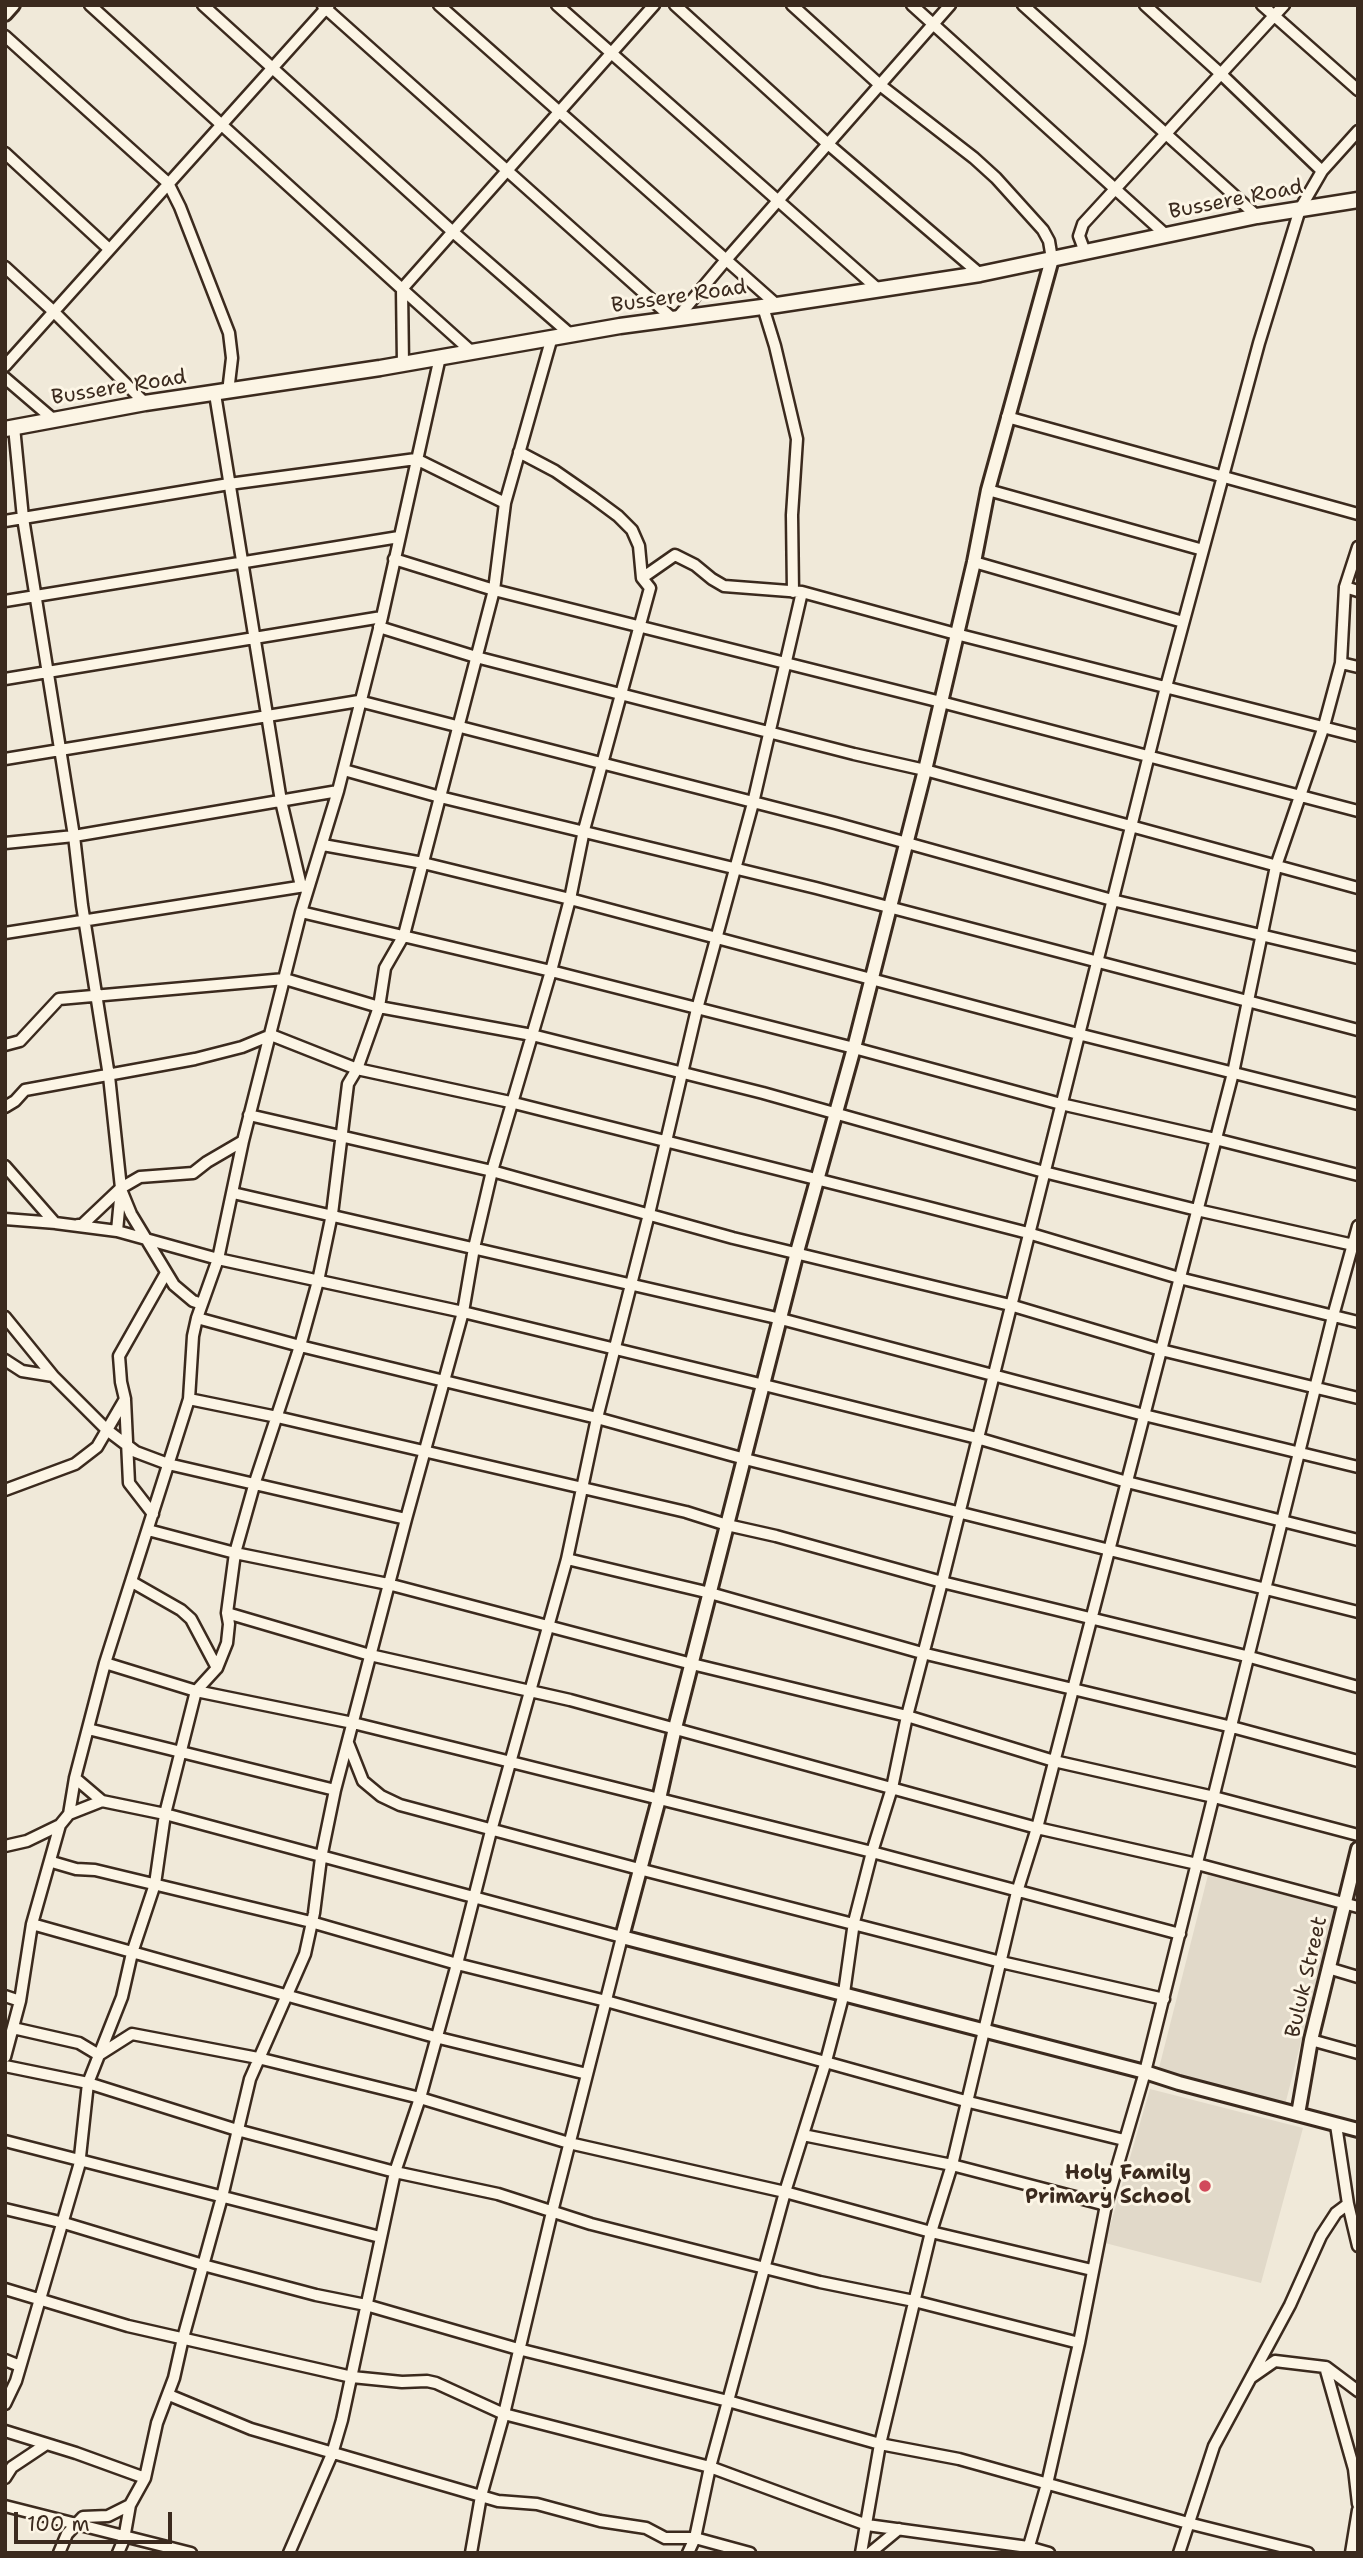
<!DOCTYPE html>
<html>
<head>
<meta charset="utf-8">
<style>
  body { margin:0 }
  #map { position:relative; width:1363px; height:2558px; overflow:hidden; background:#f0e9d9; font-family:"Shantell Sans",sans-serif }
  canvas { display:block }
  .frame { position:absolute; inset:0; border:7px solid #3b2a1e; pointer-events:none }
  .scale { position:absolute; left:14px; top:2512px; width:158px; height:32px; box-sizing:border-box; border:4px solid #3b2a1e; border-top:0; padding-left:9px; font-size:21px; line-height:24px; white-space:nowrap; color:#3b2a1e; -webkit-text-stroke:5px #fcf5e5; paint-order:stroke }
</style>
</head>
<body>
<div id="map">
<canvas width="1363" height="2558"></canvas>
<div class="frame"></div>
<div class="scale">100 m</div>
</div>
<script>
const ctx = document.querySelector('canvas').getContext('2d');
ctx.lineJoin = 'round';
function paint(path, color) { ctx.fillStyle = color; ctx.fill(path, 'evenodd'); }
const poly = rows => new Path2D(rows.map(r => 'M' + r).join(''));
function stroke(path, color, width, dash) { ctx.strokeStyle = color; ctx.lineWidth = width; ctx.lineCap = dash ? 'butt' : 'round'; ctx.setLineDash(dash || []); ctx.stroke(path); }
function drawText(font, color, halo, rows, align = 'center') {
  ctx.font = font + ' "Shantell Sans",sans-serif'; ctx.lineWidth = 6; ctx.setLineDash([]); ctx.textBaseline = 'middle'; ctx.strokeStyle = halo; ctx.fillStyle = color; for (const [text, x, y, turn = 0] of rows) {
    ctx.save(); ctx.translate(x, y); ctx.rotate((+turn || 0) * Math.PI / 180); ctx.textAlign = isNaN(turn) ? turn : align; if (halo) ctx.strokeText(text, 0, 0); ctx.fillText(text, 0, 0); ctx.restore();
  }
}
const built = poly([
  [1208,1875,1335,1908,1285,2105,1158,2072],
  [1150,2089,1303,2128,1261,2283,1105,2243]
]);
const minor = poly([
  [90,5,402,289,403,364],
  [203,5,453,232,570,334],
  [439,5,777,305],
  [557,5,879,290],
  [675,5,828,144,980,274],
  [792,5,880,85,974,158,996,178,1043,230,1049,241,1052,259],
  [912,5,1166,235],
  [1023,5,1257,216],
  [1262,5,1358,90],
  [323,6,672,318],
  [5,36,168,183,180,207,229,333,232,358,228,392],
  [5,153,109,249],
  [1322,171,1358,131],
  [1085,252,1079,236,1083,224,1284,5],
  [5,267,53,311,145,403],
  [763,307,775,346,797,439,792,515,793,592],
  [678,317,725,261,950,5],
  [472,352,402,289,654,5],
  [5,366,329,5],
  [5,378,54,420],
  [215,394,281,801,301,886],
  [1007,417,1358,514],
  [14,427,23,518,74,836,82,905,109,1076,121,1188,117,1231],
  [988,490,1203,550],
  [505,503,552,337],
  [5,521,229,484,416,459,505,503,494,590,404,935,385,968,379,1007,357,1069,348,1084,332,1214,318,1281,300,1346,255,1482,235,1553,227,1613,229,1624,227,1643,217,1668,196,1691,165,1814,155,1884,132,1953,122,1997,88,2083,79,2166,16,2381,5,2404],
  [394,559,494,590,941,702,1358,811],
  [974,562,1183,622],
  [642,578,675,555,695,565,712,579,724,586,802,592,956,634,1358,736],
  [1345,587,1358,591],
  [5,601,399,537],
  [379,627,476,657,854,754,925,770,1358,888],
  [1341,663,1358,667],
  [5,679,382,617],
  [5,759,359,701,835,823,1112,900,1358,958],
  [344,770,440,797,816,888,1358,1030],
  [5,843,74,836,338,791],
  [323,845,423,863,570,899,1078,1034,1358,1104],
  [301,912,551,971,854,1048,1061,1104,1215,1139,1358,1175],
  [5,933,305,886],
  [5,1045,20,1041,59,999,285,979,379,1007,532,1035,763,1093,1044,1172,1197,1210,1358,1246],
  [5,1107,15,1101,25,1090,195,1059,242,1047,271,1035,357,1069,510,1102,927,1207,1028,1233,1179,1278,1358,1322],
  [249,1115,492,1171,733,1238,1010,1305,1161,1350,1358,1398],
  [5,1166,55,1223,117,1231,218,1259,463,1312,764,1385,977,1438,1127,1482,1358,1540],
  [122,1192,131,1214,174,1285,193,1301,202,1304],
  [233,1193,781,1319,1144,1415,1358,1467],
  [5,1219,56,1223],
  [78,1225,82,1225,121,1188,140,1177,193,1173,207,1162,243,1141],
  [5,1317,53,1376],
  [197,1318,300,1346,597,1418,745,1459,1358,1612],
  [5,1360,22,1371,53,1376,107,1430,136,1452,168,1464,406,1519],
  [189,1399,277,1417,686,1512,727,1525,776,1536,942,1582,1250,1657,1358,1687],
  [125,1400,129,1483,153,1514],
  [5,1490,75,1464,97,1447,125,1399,121,1382,119,1356,166,1273],
  [148,1530,235,1553,388,1584,692,1664,907,1716,1054,1761,1214,1797,1358,1835],
  [567,1559,710,1593,922,1653,1232,1727,1358,1761],
  [132,1582,181,1610,191,1619,217,1668],
  [227,1613,370,1655,570,1700,1037,1828,1197,1864,1358,1907],
  [105,1663,196,1691,353,1723,511,1762,872,1852,1180,1934],
  [88,1729,335,1790],
  [348,1743,363,1781,381,1796,400,1805,639,1869,1001,1962,1164,1999],
  [75,1778,102,1801],
  [69,1814,102,1801,165,1814,622,1937,552,2212,504,2414,481,2496,471,2553],
  [5,1846,27,1841,60,1825],
  [52,1862,76,1869,95,1870,311,1922,457,1964,606,2001,969,2102,1124,2140],
  [32,1924,435,2037,587,2074],
  [1328,1968,1358,1977],
  [5,1996,20,2001],
  [13,2028,79,2043,99,2055,132,2034,258,2058,420,2098,569,2143,785,2192,931,2232,1092,2270],
  [1311,2040,1358,2053],
  [5,2057,20,2001,32,1924,60,1825,69,1814,75,1778,105,1663,189,1399,193,1336,197,1318,218,1259,243,1141,301,912,338,791,382,617,440,357],
  [5,2066,88,2083,237,2130,395,2172,498,2194,591,2224,820,2282,914,2301,1079,2343],
  [803,2135,952,2165,1106,2205],
  [5,2141,380,2237],
  [1348,2204,1358,2246],
  [5,2209,64,2223,203,2265,316,2295,366,2305,518,2349,728,2401,880,2444,959,2459,1188,2523,1308,2553],
  [5,2289,128,2326,352,2377,402,2382,427,2381,436,2383,504,2414,710,2467,867,2525,1028,2547,1049,2553],
  [5,2360,20,2366],
  [1326,2367,1358,2391],
  [1252,2377,1275,2361,1325,2367,1354,2469,1358,2504],
  [169,2395,251,2429,498,2501,537,2504,600,2521,646,2528,665,2538,695,2538,750,2553],
  [5,2431,76,2453,145,2478],
  [5,2478,12,2467,45,2445],
  [5,2506,191,2553],
  [59,2553,67,2534,83,2517,108,2516,130,2505],
  [118,2553,124,2539,130,2505,145,2478,157,2423,174,2378,183,2338,222,2197,250,2079,305,1954,314,1913,321,1858,335,1790,406,1519,463,1312,474,1248,492,1171,551,971,570,899,584,830,650,588,642,578,639,546,632,530,618,516,591,496,555,471,519,452],
  [289,2553,332,2454,342,2420,395,2172,420,2098,457,1964,491,1831,567,1559,597,1418,649,1214,697,1009,753,803,802,592],
  [688,2553,695,2538,710,2467,785,2192,826,2061,844,1993,854,1922,872,1852,892,1788,907,1716,942,1582,1166,687,1259,343,1300,209,1322,171,1221,74,1145,5],
  [861,2553,880,2444,931,2232,952,2165,1017,1892,1037,1828,1233,1073,1276,866,1324,726,1341,663,1345,587,1358,547],
  [870,2553,899,2529],
  [1027,2553,1047,2484,1079,2343,1106,2205,1145,2072,1333,1316,1358,1226],
  [1179,2553,1214,2446,1290,2305,1321,2236,1336,2213,1348,2204,1336,2125],
  [1351,2553,1358,2510]
]);
const tertiary = poly([
  [5,14,13,5],
  [1052,259,988,490,974,562,925,770,854,1048,797,1252,675,1728,659,1799,622,1937,1145,2072,1179,2083,1358,2130],
  [1298,2114,1311,2040,1358,1849]
]);
const primary = poly([
  [5,429,145,403,380,368,620,326,777,305,980,274,1257,216,1358,200]
]);
const markers = [
  [1205,2186,7,"#d1495b"]
];
const streetNames = [
  ["Bussere Road",1236,200,-11],
  ["Bussere Road",679,297,-8],
  ["Bussere Road",119,388,-9],
  ["Buluk Street",1307,1977,-77]
];
const poiNames = [
  ["Holy Family",1191,2174],
  ["Primary School",1191,2198]
];
paint(built, '#e1d9c9');
stroke(minor, '#3b2a1e', 15);
stroke(tertiary, '#3b2a1e', 18);
stroke(primary, '#3b2a1e', 19);
stroke(minor, '#fcf5e5', 10);
stroke(tertiary, '#fcf5e5', 12);
stroke(primary, '#fcf5e5', 14);
for (const [x, y, r, color] of markers) { const dot = new Path2D(); dot.arc(x, y, r, 0, 2 * Math.PI); ctx.fillStyle = color; ctx.fill(dot); stroke(dot, '#fcf5e5', 2.5); }
drawText('21px', '#3b2a1e', '#fcf5e5', streetNames);
drawText('bold 21px', '#3b2a1e', '#fcf5e5', poiNames, 'right');
</script>
</body>
</html>
